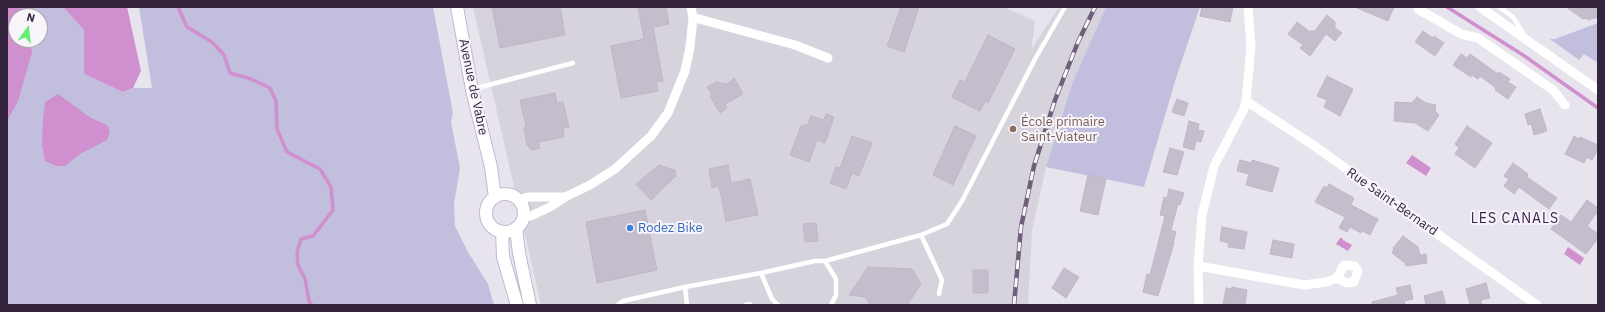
<!DOCTYPE html>
<html>
<head>
<meta charset="utf-8">
<style>
  body { margin:0 }
  #map { position:relative; width:1605px; height:312px; overflow:hidden; background:#e8e4ed; font-family:"IBM Plex Sans",sans-serif }
  canvas { display:block }
  .frame { position:absolute; inset:0; border:8px solid #34243e; pointer-events:none }
  .north { position:absolute; left:8px; top:8px; width:40px; height:40px; box-sizing:border-box; background:#f7f5fa; border:1px solid #a9a1af; border-radius:50%; rotate:15deg; font-size:11px; font-weight:700; line-height:16px; text-align:center; color:#34243e }
  .north::after { content:''; display:block; margin:auto; width:14px; height:18px; background:#63ed72; clip-path:polygon(50% 0,100% 100%,50% 72%,0 100%) }
</style>
</head>
<body>
<div id="map">
<canvas width="1605" height="312"></canvas>
<div class="frame"></div>
<div class="north">N</div>
</div>
<script>
const ctx = document.querySelector('canvas').getContext('2d');
ctx.lineJoin = 'round';
function paint(path, color) { ctx.fillStyle = color; ctx.fill(path, 'evenodd'); }
const poly = rows => new Path2D(rows.map(r => 'M' + r).join(''));
function stroke(path, color, width, dash) { ctx.strokeStyle = color; ctx.lineWidth = width; ctx.lineCap = dash ? 'butt' : 'round'; ctx.setLineDash(dash || []); ctx.stroke(path); }
function drawText(font, color, halo, rows, align = 'center') {
  ctx.font = font + ' "IBM Plex Sans",sans-serif'; ctx.lineWidth = 4; ctx.setLineDash([]); ctx.textBaseline = 'middle'; ctx.strokeStyle = halo; ctx.fillStyle = color; for (const [text, x, y, turn = 0] of rows) {
    ctx.save(); ctx.translate(x, y); ctx.rotate((+turn || 0) * Math.PI / 180); ctx.textAlign = isNaN(turn) ? turn : align; if (halo) ctx.strokeText(text, 0, 0); ctx.fillText(text, 0, 0); ctx.restore();
  }
}
const built = poly([
  [473,7,1004,7,1035,21,1031,50,1059,7,1106,7,1072,84,1046,167,1032,231,1028,305,552,305,548,303,548,305,541,305]
]);
const green = poly([
  [7,7,63,7,84,30,84,74,123,92,133,88,152,88,139,7,433,7,453,113,451,122,460,168,454,204,455,226,468,252,488,284,494,305,7,305],
  [16,16,40,16,40,40,16,40],
  [1106,7,1200,7,1176,78,1144,187,1046,167,1072,84],
  [1598,23,1598,59,1596,62,1584,54,1579,60,1550,39,1555,39]
]);
const water = poly([
  [7,7,22,7,24,16,16,16,16,40,30,40,32,52,18,101,7,121],
  [63,7,127,7,141,71,133,88,123,92,84,74,84,30],
  [58,94,91,118,107,125,110,131,107,140,80,154,65,166,56,166,45,161,42,145,43,120,45,102],
  [1412,155,1431,168,1426,176,1406,163],
  [1340,238,1342,238,1343,240,1352,245,1348,251,1336,244],
  [1568,247,1584,258,1580,265,1564,254]
]);
const stream = poly([
  [178,7,187,27,212,42,224,55,230,73,251,79,270,88,276,101,277,129,287,152,320,169,331,187,333,210,313,236,301,239,297,252,298,265,305,279,309,301,312,305],
  [1447,7,1523,55,1598,108]
]);
const building = poly([
  [492,7,560,7,565,35,500,48,492,7],
  [638,7,666,7,669,24,653,27,663,81,656,82,658,91,621,98,611,46,644,39,638,7],
  [901,7,919,7,904,52,887,46,901,7],
  [1202,7,1233,7,1230,22,1200,16,1202,7],
  [1355,7,1394,7,1388,21,1355,7],
  [1566,7,1598,7,1598,17,1588,20,1587,18,1583,19,1566,7],
  [1327,15,1335,22,1335,28,1342,33,1335,41,1326,34,1310,56,1300,48,1303,45,1288,34,1297,22,1310,32,1312,30,1314,32,1327,15],
  [1423,31,1433,38,1434,36,1444,43,1435,56,1415,42,1423,31],
  [988,35,1015,49,988,103,985,101,980,111,952,97,960,80,965,82,988,35],
  [1461,54,1467,58,1470,54,1498,74,1499,72,1510,79,1508,82,1516,87,1508,99,1495,90,1496,88,1480,76,1478,79,1472,75,1471,77,1453,65,1461,54],
  [1327,76,1353,89,1340,116,1324,107,1327,100,1317,96,1327,76],
  [734,78,743,94,725,104,727,108,720,113,710,96,712,94,707,87,716,82,727,84,734,78],
  [555,93,557,103,563,102,569,127,563,128,564,137,538,142,540,148,532,150,527,145,524,128,526,126,520,100,555,93],
  [1417,97,1426,103,1436,105,1435,111,1439,115,1428,131,1415,123,1394,121,1395,102,1412,103,1417,97],
  [1177,99,1188,103,1184,116,1172,112,1177,99],
  [1540,109,1547,131,1534,135,1531,124,1528,125,1525,114,1540,109],
  [826,114,834,117,825,143,817,140,809,162,790,155,801,126,808,124,811,116,824,120,826,114],
  [1189,121,1199,124,1198,130,1204,131,1201,142,1196,141,1194,150,1183,147,1189,121],
  [955,126,976,136,953,185,933,175,955,126],
  [1467,126,1492,143,1475,168,1455,154,1459,148,1455,144,1467,126],
  [852,136,872,143,859,176,852,173,846,189,830,183,836,167,840,168,852,136],
  [1574,136,1579,139,1580,137,1598,145,1598,149,1592,160,1587,157,1584,163,1565,154,1574,136],
  [1170,148,1184,152,1177,175,1163,172,1170,148],
  [1240,160,1252,163,1252,160,1279,168,1272,192,1246,185,1249,174,1237,171,1240,160],
  [1513,163,1528,174,1527,177,1557,198,1549,209,1519,187,1514,194,1504,186,1509,179,1504,176,1513,163],
  [659,165,675,170,676,176,651,200,636,184,659,165],
  [728,165,731,183,750,179,758,215,726,221,719,186,712,188,709,169,728,165],
  [1088,175,1106,179,1098,215,1080,211,1088,175],
  [1329,184,1354,198,1351,205,1378,219,1370,235,1362,231,1361,233,1350,227,1347,232,1339,228,1345,217,1315,202,1324,186,1327,188,1329,184],
  [1169,189,1184,193,1180,205,1178,204,1171,230,1176,232,1173,243,1174,243,1158,296,1143,292,1147,274,1150,275,1165,216,1160,215,1164,197,1167,198,1169,189],
  [1587,200,1598,208,1598,211,1587,226,1598,234,1598,238,1586,254,1551,229,1561,215,1571,222,1587,200],
  [645,210,657,270,597,283,586,222,645,210],
  [816,223,818,241,805,242,803,224,816,223],
  [1222,227,1247,232,1244,249,1228,247,1229,243,1220,241,1222,227],
  [1403,236,1418,247,1420,255,1426,254,1427,263,1406,266,1405,263,1392,253,1394,249,1393,248,1403,236],
  [1273,240,1294,244,1292,258,1270,254,1273,240],
  [868,267,912,269,921,284,907,305,870,305,866,297,849,295,868,267],
  [1064,268,1079,277,1066,298,1052,288,1064,268],
  [973,270,988,270,988,293,973,293,973,270],
  [1486,283,1490,298,1481,300,1482,305,1470,305,1466,289,1486,283],
  [1410,285,1413,299,1404,301,1405,305,1372,305,1372,302,1398,295,1396,288,1410,285],
  [1232,287,1247,290,1245,305,1223,305,1226,288,1232,289,1232,287],
  [1442,291,1446,305,1426,305,1424,296,1442,291]
]);
const lane = poly([
  [1499,7,1513,17,1525,36],
  [473,89,573,63],
  [921,235,942,280,939,294],
  [825,261,921,235,947,224,962,201,1035,59,1065,7],
  [761,273,772,299,778,305],
  [685,287,687,305],
  [617,305,623,301,685,287,761,273,815,261,825,261,836,279,836,295,831,305],
  [745,305,750,304]
]);
const street = poly([
  [1418,7,1418,9,1461,34,1478,38,1553,90,1565,105],
  [1480,7,1598,90],
  [693,18,699,19,795,45,828,58],
  [1246,101,1313,145,1537,305],
  [519,200,528,197,565,197],
  [523,216,531,216,550,207,565,197,590,185,615,169,651,136,668,113,685,71,690,47,693,18,691,7],
  [1198,266,1304,285,1326,282,1337,278,1347,283,1354,282,1358,271,1355,266,1344,265,1337,278],
  [1199,305,1198,266,1202,215,1214,166,1244,109,1246,101,1251,47,1248,7]
]);
const secondary = poly([
  [457,7,472,90,491,167,495,197],
  '486 213a19 19 0 1 1 38 0a19 19 0 1 1-38 0Z',
  [516,228,519,253,530,305],
  [502,232,503,257,517,305]
]);
const rail = poly([
  [1014,305,1021,227,1034,166,1055,100,1078,42,1095,7]
]);
const markers = [
  [1013,129,4,"#8d6e63"],
  [630,228,4,"#3f7fe0"]
];
const streetNames = [
  ["Avenue de Vabre",473,87,78],
  ["Rue Saint-Bernard",1392,202,35]
];
const educationNames = [
  ["École primaire",1021,122],
  ["Saint-Viateur",1021,137]
];
const shopNames = [
  ["Rodez Bike",638,228]
];
const neighbourhoodNames = [
  ["LES CANALS",1515,219]
];
paint(built, '#d7d3dd');
paint(green, '#c2bedd');
paint(water, '#d08fce');
stroke(stream, '#d08fce', 3.5);
paint(building, '#c4bdcb');
stroke(building, '#beb7c7', 1);
stroke(secondary, '#c2b8cd', 14);
stroke(lane, '#fff', 4.5);
stroke(street, '#fff', 9);
stroke(secondary, '#fff', 12);
stroke(rail, '#6f5f7a', 4.5);
stroke(rail, '#f7f5fa', 3, [9]);
for (const [x, y, r, color] of markers) { const dot = new Path2D(); dot.arc(x, y, r, 0, 2 * Math.PI); ctx.fillStyle = color; ctx.fill(dot); stroke(dot, '#f7f5fa', 1.5); }
drawText('13px', '#34243e', '#f7f5fa', streetNames);
drawText('13px', '#785e54', '#f7f5fa', educationNames, 'left');
drawText('13px', '#366cbe', '#f7f5fa', shopNames, 'left');
ctx.letterSpacing = '1px';
drawText('14px', '#3e2150', '#f7f5fa', neighbourhoodNames);
ctx.letterSpacing = '0px';
</script>
</body>
</html>
